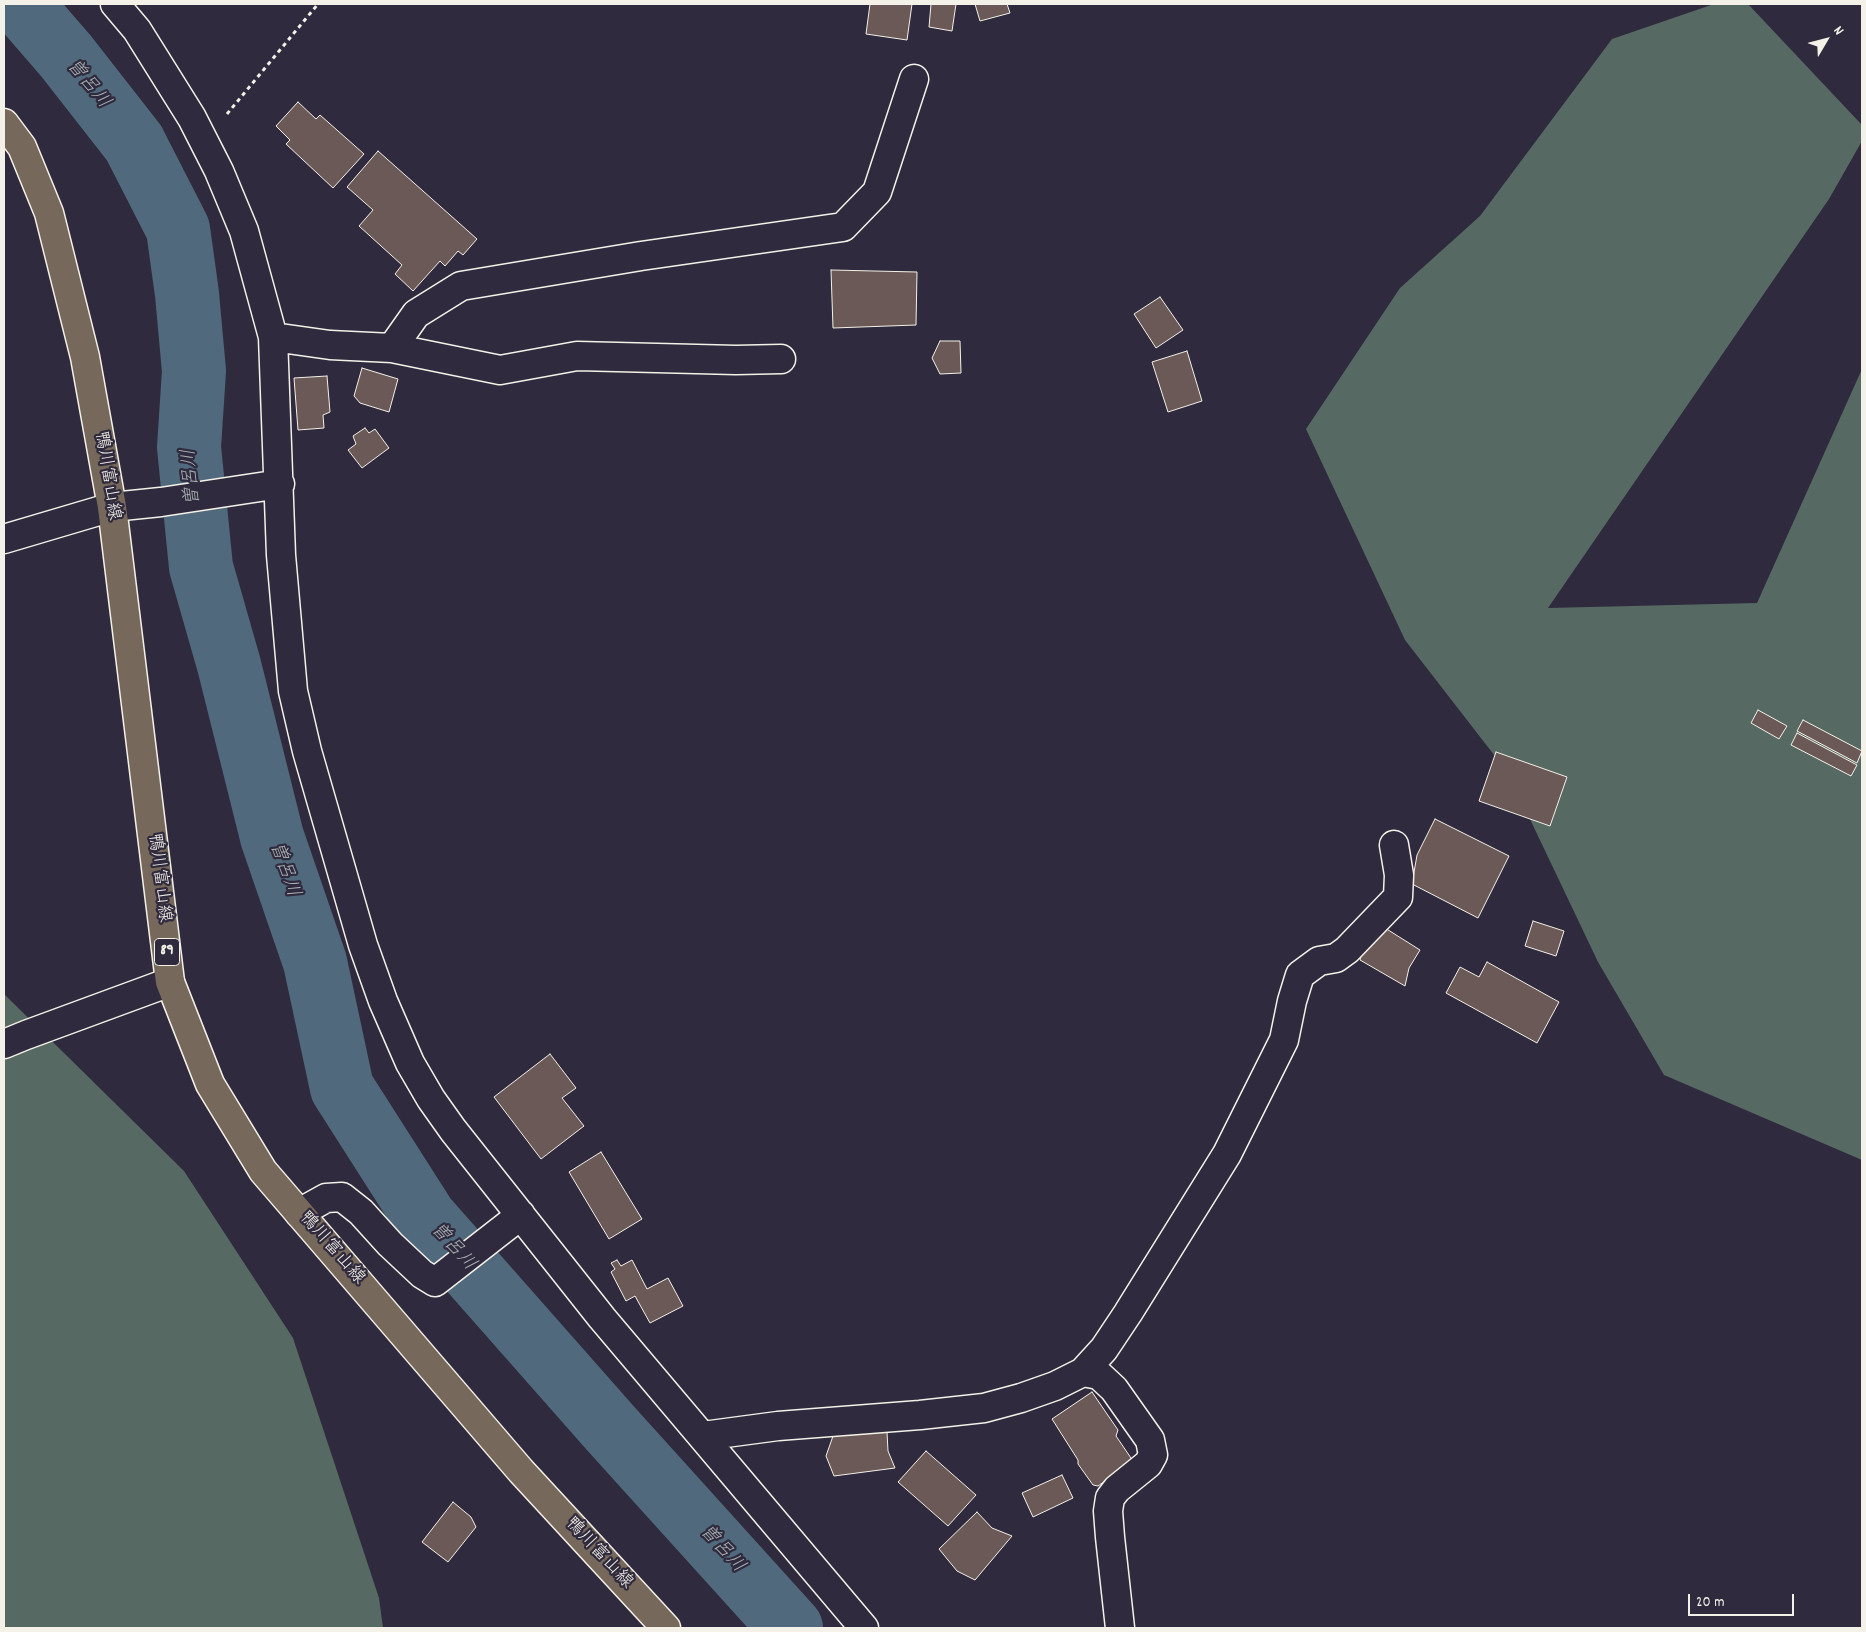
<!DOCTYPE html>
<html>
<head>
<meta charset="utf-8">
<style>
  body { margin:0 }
  #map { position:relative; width:1866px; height:1632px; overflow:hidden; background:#2f2a3d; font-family:Dekko,sans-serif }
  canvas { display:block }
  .frame { position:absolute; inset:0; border:5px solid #f4f1e8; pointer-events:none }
  .north { position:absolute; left:1801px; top:15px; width:50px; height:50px; -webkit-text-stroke:4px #2f2a3d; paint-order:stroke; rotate:53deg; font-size:14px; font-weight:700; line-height:20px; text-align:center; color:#f4f1e8 }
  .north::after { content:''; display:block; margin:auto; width:18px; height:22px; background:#f4f1e8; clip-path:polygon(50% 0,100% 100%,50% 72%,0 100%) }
  .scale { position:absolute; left:1688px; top:1594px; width:106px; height:22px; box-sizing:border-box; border:2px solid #f4f1e8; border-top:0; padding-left:6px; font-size:15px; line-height:18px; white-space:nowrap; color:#f4f1e8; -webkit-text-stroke:4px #2f2a3d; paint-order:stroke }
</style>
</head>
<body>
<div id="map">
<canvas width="1866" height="1632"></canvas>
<div class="frame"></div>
<div class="north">N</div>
<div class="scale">20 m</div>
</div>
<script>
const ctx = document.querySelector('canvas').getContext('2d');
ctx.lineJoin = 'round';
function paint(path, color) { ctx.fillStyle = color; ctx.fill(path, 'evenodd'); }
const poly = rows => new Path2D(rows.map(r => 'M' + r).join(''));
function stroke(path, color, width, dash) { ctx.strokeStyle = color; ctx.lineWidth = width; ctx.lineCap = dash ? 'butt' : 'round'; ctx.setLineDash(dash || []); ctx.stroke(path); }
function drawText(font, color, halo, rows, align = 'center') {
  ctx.font = font + ' Dekko,"Klee One",sans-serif'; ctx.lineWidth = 4.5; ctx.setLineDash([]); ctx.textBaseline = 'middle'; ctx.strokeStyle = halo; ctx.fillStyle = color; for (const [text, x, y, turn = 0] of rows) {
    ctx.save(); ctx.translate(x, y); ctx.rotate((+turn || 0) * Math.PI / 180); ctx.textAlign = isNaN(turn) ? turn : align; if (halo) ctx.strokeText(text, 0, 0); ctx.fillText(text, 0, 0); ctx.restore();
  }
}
const green = poly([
  [1714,4,1748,4,1862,125,1862,141,1829,199,1548,608,1757,603,1862,369,1862,1160,1664,1075,1598,962,1508,773,1405,640,1306,429,1400,288,1480,216,1612,39],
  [4,994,184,1171,293,1338,379,1598,383,1628,4,1628]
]);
const river = poly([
  [21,4,66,56,134,143,178,229,187,294,194,371,189,447,201,567,229,665,272,837,315,962,342,1088,425,1218,612,1430,791,1628]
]);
const building = poly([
  [870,4,912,4,907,40,866,34,870,4],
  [931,4,956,4,952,31,929,27,931,4],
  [975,4,1007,4,1010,13,980,21,975,4],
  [298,102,316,119,320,115,364,154,333,188,286,144,290,140,276,126,298,102],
  [378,151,477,239,463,255,458,251,445,266,440,261,413,291,395,274,402,265,359,226,373,210,347,187,378,151],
  [831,270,917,272,916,325,833,328,831,270],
  [1160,297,1183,330,1156,348,1134,314,1160,297],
  [940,341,960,341,961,373,940,374,932,358,940,341],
  [1187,351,1202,401,1168,412,1152,362,1187,351],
  [362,368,398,379,389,412,360,403,354,396,362,368],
  [327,376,330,412,323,415,324,428,298,430,294,378,327,376],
  [365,428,369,433,375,429,389,448,362,468,348,450,356,444,353,436,365,428],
  [1758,710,1787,726,1779,739,1751,723,1758,710],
  [1803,720,1862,751,1857,763,1797,731,1803,720],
  [1797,733,1857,765,1851,776,1791,745,1797,733],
  [1496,752,1567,777,1550,826,1479,801,1496,752],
  [1435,819,1509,856,1478,918,1412,884,1417,855,1435,819],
  [1533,921,1564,931,1556,956,1525,946,1533,921],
  [1385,928,1420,950,1409,968,1405,986,1360,960,1365,940,1385,928],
  [1487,962,1559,1002,1537,1043,1446,993,1460,967,1479,977,1487,962],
  [550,1054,576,1088,562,1098,584,1126,541,1159,494,1097,550,1054],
  [601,1152,642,1219,609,1239,569,1172,601,1152],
  [617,1260,621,1266,632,1260,647,1289,668,1278,683,1306,650,1323,635,1296,626,1301,611,1272,615,1269,611,1263,617,1260],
  [1092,1392,1118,1430,1116,1436,1133,1461,1098,1486,1093,1485,1078,1464,1078,1460,1052,1419,1092,1392],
  [887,1432,888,1451,895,1468,834,1476,826,1456,833,1436,887,1432],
  [926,1451,976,1495,948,1526,898,1482,926,1451],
  [1062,1475,1073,1498,1033,1517,1022,1493,1062,1475],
  [453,1502,471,1517,476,1527,448,1562,422,1542,453,1502],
  [977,1512,992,1528,1012,1536,975,1580,957,1571,939,1549,977,1512]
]);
const path = poly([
  [227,114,318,4]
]);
const minor = poly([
  [115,4,137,30,192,118,219,171,244,231,273,337,281,555,293,691,307,751,363,945,383,1001,410,1063,431,1099,453,1130,602,1318,864,1628],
  [273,337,330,345,392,348,500,370,577,356,736,360,781,359],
  [392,348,416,314,461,286,641,256,843,227,877,192,914,79],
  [4,539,112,507,161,502,280,484],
  [4,1044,26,1035,170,982],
  [299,1213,326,1198,342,1197,361,1212,390,1244,422,1274,435,1282,521,1215],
  [1083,1372,1099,1375,1114,1389,1150,1440,1153,1455,1148,1464,1117,1489,1110,1498,1108,1511,1110,1537,1120,1628],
  [703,1436,778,1426,920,1415,984,1408,1021,1398,1055,1386,1083,1372,1104,1349,1128,1313,1227,1154,1284,1040,1292,1001,1300,975,1319,961,1336,958,1347,950,1398,897,1399,875,1394,845]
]);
const major = poly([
  [4,123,22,147,49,213,85,357,112,507,170,982,210,1084,263,1171,521,1471,666,1628]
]);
const shields = [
  [167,952,25]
];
const shieldNames = [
  ["89",167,952]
];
const streetNames = [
  ["鴨川富山線",106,476,81],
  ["鴨川富山線",158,878,83],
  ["鴨川富山線",331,1249,49],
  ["鴨川富山線",598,1554,47]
];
const waterNames = [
  ["曽呂川",87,85,51],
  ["曽呂川",193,477,-95],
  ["曽呂川",283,870,71],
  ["曽呂川",452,1248,48],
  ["曽呂川",721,1550,48]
];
paint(green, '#566962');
stroke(river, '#51697c', 64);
paint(building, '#6a5957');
stroke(building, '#f4f1e8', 1);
stroke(minor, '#f4f1e8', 31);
stroke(major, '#f4f1e8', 31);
stroke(path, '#f4f1e8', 3, [4, 4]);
stroke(minor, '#2f2a3d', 28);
stroke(major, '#76695c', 28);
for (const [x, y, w] of shields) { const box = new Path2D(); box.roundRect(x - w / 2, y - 13.5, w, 27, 4); ctx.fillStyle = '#2f2a3d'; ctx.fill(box); stroke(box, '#f4f1e8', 1); }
drawText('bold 16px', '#f4f1e8', null, shieldNames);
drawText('18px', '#f4f1e8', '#2f2a3d', streetNames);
drawText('italic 19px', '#abb4b7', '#2f2a3d', waterNames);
</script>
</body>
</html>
